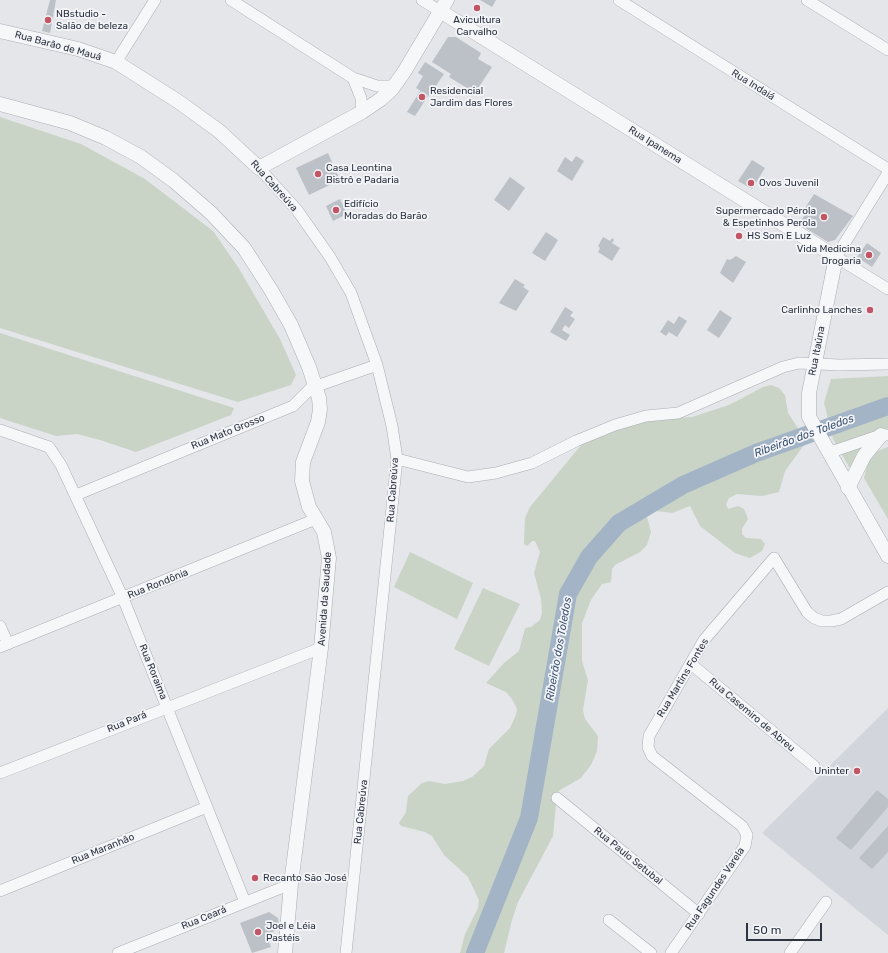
<!DOCTYPE html>
<html>
<head>
<meta charset="utf-8">
<style>
  body { margin:0 }
  #map { position:relative; width:888px; height:953px; overflow:hidden; background:#e4e6ea; font-family:Rubik,sans-serif }
  canvas { display:block }
  .scale { position:absolute; left:746px; top:923px; width:76px; height:18px; box-sizing:border-box; border:2px solid #2d3441; border-top:0; padding-left:5px; font-size:12px; line-height:14px; white-space:nowrap; color:#2d3441; -webkit-text-stroke:3px #f4f5f8; paint-order:stroke }
</style>
</head>
<body>
<div id="map">
<canvas width="888" height="953"></canvas>
<div class="scale">50 m</div>
</div>
<script>
const ctx = document.querySelector('canvas').getContext('2d');
ctx.lineJoin = 'round';
function paint(path, color) { ctx.fillStyle = color; ctx.fill(path, 'evenodd'); }
const poly = rows => new Path2D(rows.map(r => 'M' + r).join(''));
function stroke(path, color, width, dash) { ctx.strokeStyle = color; ctx.lineWidth = width; ctx.lineCap = dash ? 'butt' : 'round'; ctx.setLineDash(dash || []); ctx.stroke(path); }
function drawText(font, color, halo, rows, align = 'center') {
  ctx.font = font + ' Rubik,sans-serif'; ctx.lineWidth = 3.5; ctx.setLineDash([]); ctx.textBaseline = 'middle'; ctx.strokeStyle = halo; ctx.fillStyle = color; for (const [text, x, y, turn = 0] of rows) {
    ctx.save(); ctx.translate(x, y); ctx.rotate((+turn || 0) * Math.PI / 180); ctx.textAlign = isNaN(turn) ? turn : align; if (halo) ctx.strokeText(text, 0, 0); ctx.fillText(text, 0, 0); ctx.restore();
  }
}
const built = poly([
  [888,708,888,935,762,833]
]);
const green = poly([
  [0,117,81,144,145,179,213,231,238,267,280,339,296,375,291,385,238,402,0,328],
  [0,333,234,408,231,415,136,452,100,440,77,434,56,436,0,418],
  [888,376,888,441,879,442,851,470,833,439,824,403,831,379],
  [771,385,779,388,785,395,788,413,803,436,804,445,785,471,779,492,762,496,737,494,729,498,726,504,728,509,738,506,744,509,748,519,742,529,742,534,746,538,761,539,765,544,762,551,750,558,735,553,700,526,690,506,672,513,649,510,646,513,651,532,647,545,640,552,615,565,612,569,611,582,602,584,591,600,582,623,582,661,588,680,583,710,585,719,598,736,597,751,591,765,581,778,560,790,557,794,553,836,518,902,512,920,504,953,460,953,465,934,478,908,479,900,468,877,444,855,432,836,425,832,401,826,399,823,406,812,408,796,422,783,429,781,445,784,463,781,472,777,484,766,489,749,510,728,516,715,517,709,512,699,506,692,486,683,504,663,519,651,525,628,531,627,540,620,542,613,541,599,534,573,540,552,535,541,532,541,527,546,524,544,525,518,530,507,582,444,635,416,675,418,692,417,729,405,763,387],
  [888,447,888,519,864,478,868,461,875,452],
  [410,552,473,583,457,619,394,587],
  [483,588,520,604,489,666,454,649]
]);
const river = poly([
  [475,953,529,818,568,594,589,557,619,523,683,485,756,453,888,406]
]);
const building = poly([
  [50,0,56,0,50,33,42,31],
  [480,0,496,0,492,7],
  [448,37,456,37,481,53,478,59,492,67,475,93,449,77,451,74,432,62],
  [425,62,444,74,429,96,416,88,423,76,418,73],
  [420,91,428,96,415,116,407,112],
  [328,153,340,180,309,195,296,168],
  [576,156,584,161,572,181,557,171,565,157,572,162],
  [752,160,765,168,752,189,738,181],
  [510,177,525,188,509,211,494,200],
  [814,194,853,216,835,240,828,242,799,224,808,210,805,208],
  [340,199,347,214,333,221,326,206],
  [546,232,558,240,545,261,532,253],
  [603,237,610,241,612,238,614,240,612,243,620,248,612,261,598,252,600,248,598,246],
  [867,243,881,253,872,267,857,257],
  [736,256,746,262,733,283,720,273,727,259,730,260],
  [515,279,525,285,523,287,529,291,516,311,499,303],
  [565,307,573,312,570,316,575,319,569,328,565,325,562,330,570,335,566,341,550,332],
  [720,310,732,318,719,338,707,330],
  [679,316,687,321,677,337,669,332,666,336,660,332,668,320,674,324],
  [877,790,888,799,888,807,851,850,836,838],
  [888,826,888,852,872,869,859,858],
  [269,912,278,918,279,925,278,930,266,934,271,947,252,953,240,923]
]);
const minor = poly([
  [231,0,353,78],
  [422,0,440,11],
  [619,0,888,169],
  [807,0,888,50],
  [116,62,155,0],
  [362,112,361,98,353,78,377,86,394,86],
  [259,168,297,210,330,257,351,293,377,365,392,426,397,459,346,953],
  [888,173,836,257,888,289],
  [0,430,49,447,61,465,123,598,245,902],
  [828,453,881,435,888,435],
  [397,459,468,477,496,473,532,463,576,441,615,425,646,416,678,413,783,367,799,363,839,365,888,364],
  [76,495,293,406,311,388,377,365],
  [0,626,8,644],
  [0,647,316,519],
  [691,664,814,766],
  [0,773,321,648],
  [557,798,699,914],
  [0,891,207,807],
  [609,920,651,953],
  [118,953,291,884],
  [671,953,745,846,747,835,742,826,652,756,648,747,649,736,704,640,774,558,807,612,814,618,822,621,831,621,841,619,888,592],
  [790,953,826,902]
]);
const tertiary = poly([
  [440,11,836,257,809,393,809,417,888,556],
  [0,31,78,49,116,62,179,102,219,131,259,168,362,112,381,99,392,89,404,72,447,0],
  [0,104,70,123,106,138,141,157,174,181,211,213,244,248,271,290,291,325,309,367,319,398,320,409,318,422,303,462,302,481,309,507,324,532,329,558,321,648,291,884,285,953],
  [848,488,864,456,881,435]
]);
const markers = [
  [477,8,4,"#c15766"],
  [48,20,4,"#c15766"],
  [422,97,4,"#c15766"],
  [318,174,4,"#c15766"],
  [751,183,4,"#c15766"],
  [336,210,4,"#c15766"],
  [824,217,4,"#c15766"],
  [739,236,4,"#c15766"],
  [869,255,4,"#c15766"],
  [870,310,4,"#c15766"],
  [857,771,4,"#c15766"],
  [255,878,4,"#c15766"],
  [258,932,4,"#c15766"]
];
const poiNames = [
  ["NBstudio -",56,14],
  ["Salão de beleza",56,26],
  ["Avicultura",477,20,"center"],
  ["Carvalho",477,32,"center"],
  ["Residencial",430,91],
  ["Jardim das Flores",430,103],
  ["Casa Leontina",326,168],
  ["Bistrô e Padaria",326,180],
  ["Ovos Juvenil",759,183],
  ["Edifício",344,204],
  ["Moradas do Barão",344,216],
  ["Supermercado Pérola",816,211,"right"],
  ["& Espetinhos Perola",816,223,"right"],
  ["HS Som E Luz",747,236],
  ["Vida Medicina",861,249,"right"],
  ["Drogaria",861,261,"right"],
  ["Carlinho Lanches",862,310,"right"],
  ["Uninter",849,771,"right"],
  ["Recanto São José",263,878],
  ["Joel e Léia",266,926],
  ["Pastéis",266,938]
];
const streetNames = [
  ["Rua Barão de Mauá",58,46,15],
  ["Rua Indaiá",753,85,32],
  ["Rua Ipanema",655,145,32],
  ["Rua Cabreúva",274,186,48],
  ["Rua Itaúna",817,351,-79],
  ["Rua Mato Grosso",228,432,-22],
  ["Rua Cabreúva",393,490,-86],
  ["Rua Rondônia",158,584,-22],
  ["Avenida da Saudade",325,599,-86],
  ["Rua Roraima",153,672,68],
  ["Rua Martins Fontes",683,678,-59],
  ["Rua Casemiro de Abreu",752,715,40],
  ["Rua Pará",127,722,-22],
  ["Rua Cabreúva",361,812,-84],
  ["Rua Maranhão",103,849,-22],
  ["Rua Paulo Setubal",628,856,39],
  ["Rua Fagundes Varela",715,889,-56],
  ["Rua Ceará",204,918,-22]
];
const waterNames = [
  ["Ribeirão dos Toledos",804,436,-20],
  ["Ribeirão dos Toledos",559,649,-80]
];
paint(built, '#d2d5dc');
paint(green, '#c9d3c6');
stroke(river, '#a3b4c6', 18);
paint(building, '#bcc0c7');
stroke(minor, '#a9adb4', 12);
stroke(tertiary, '#a9adb4', 15);
stroke(minor, '#f6f7f9', 11);
stroke(tertiary, '#f6f7f9', 14);
for (const [x, y, r, color] of markers) { const dot = new Path2D(); dot.arc(x, y, r, 0, 2 * Math.PI); ctx.fillStyle = color; ctx.fill(dot); stroke(dot, '#f4f5f8', 1.5); }
drawText('10px', '#2d3441', '#f4f5f8', poiNames, 'left');
drawText('10px', '#2d3441', '#f4f5f8', streetNames);
drawText('italic 11px', '#3b5371', '#f4f5f8', waterNames);
</script>
</body>
</html>
